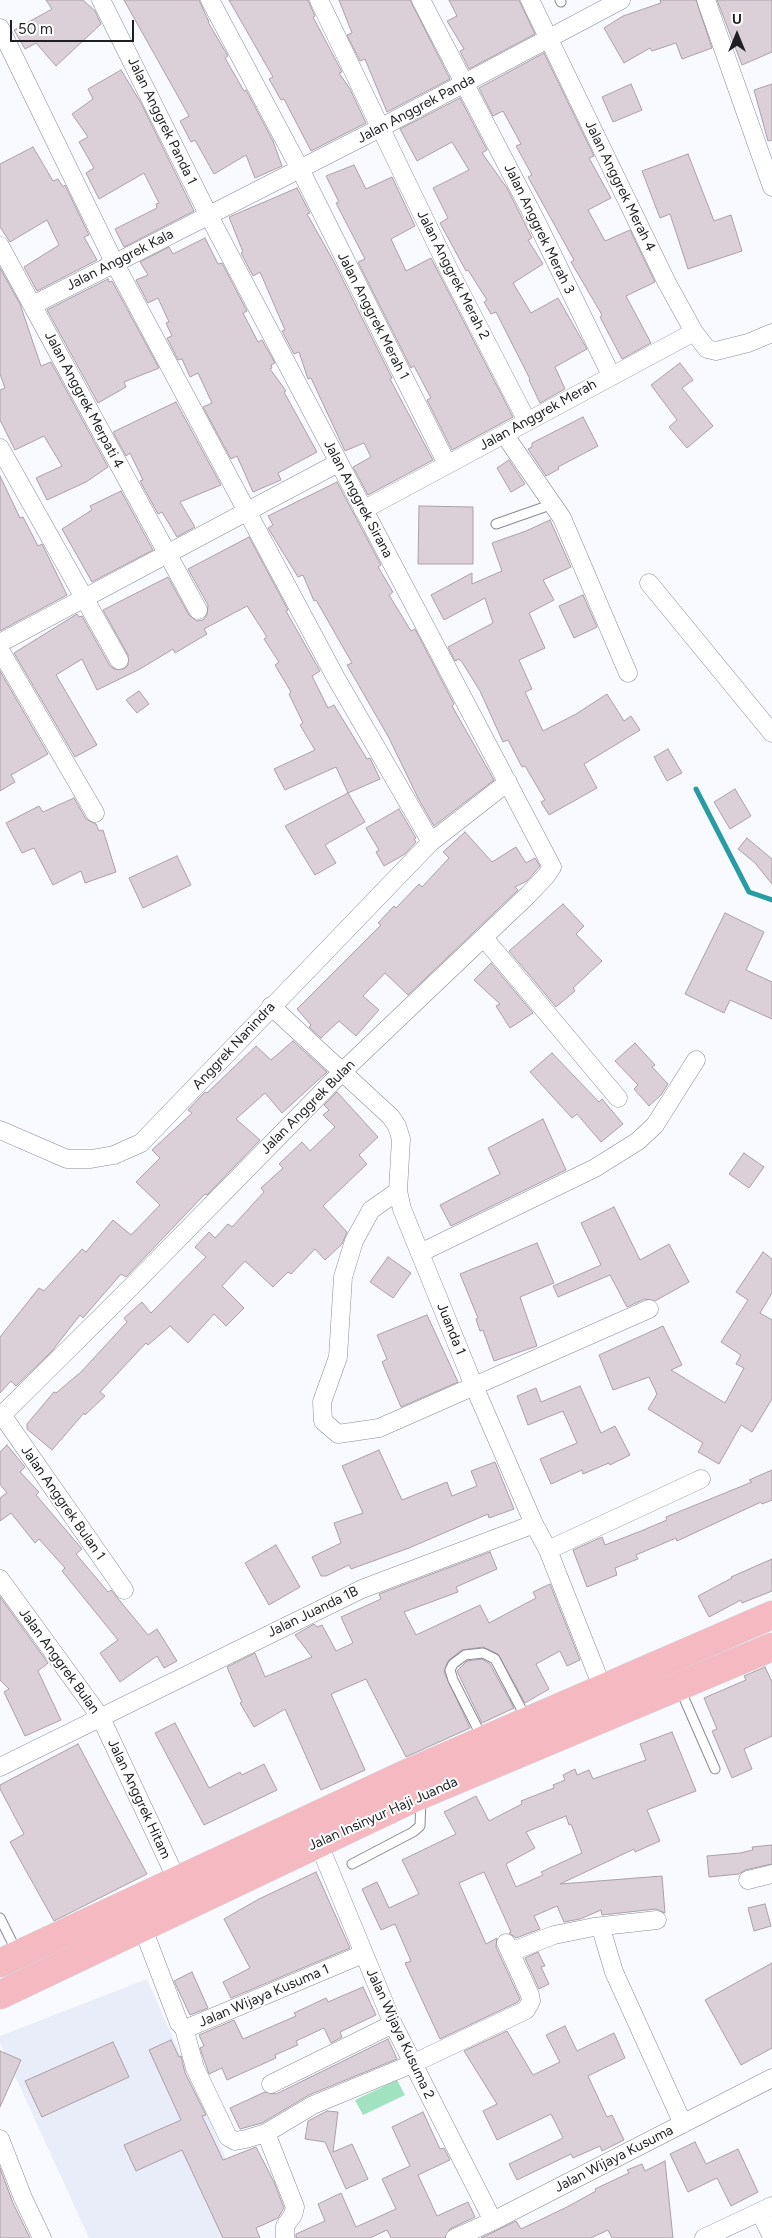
<!DOCTYPE html>
<html>
<head>
<meta charset="utf-8">
<style>
  body { margin:0 }
  #map { position:relative; width:772px; height:2238px; overflow:hidden; background:#f8faff; font-family:Figtree,sans-serif }
  canvas { display:block }
  .north { position:absolute; left:712px; top:10px; width:50px; height:50px; -webkit-text-stroke:4px #fff; paint-order:stroke; rotate:0deg; font-size:14px; font-weight:700; line-height:20px; text-align:center; color:#1d1f23 }
  .north::after { content:''; display:block; margin:auto; width:18px; height:22px; background:#1d1f23; clip-path:polygon(50% 0,100% 100%,50% 72%,0 100%) }
  .scale { position:absolute; left:10px; top:20px; width:124px; height:22px; box-sizing:border-box; border:2px solid #1d1f23; border-top:0; padding-left:6px; font-size:15px; line-height:18px; white-space:nowrap; color:#1d1f23; -webkit-text-stroke:4px #fff; paint-order:stroke }
</style>
</head>
<body>
<div id="map">
<canvas width="772" height="2238"></canvas>
<div class="north">U</div>
<div class="scale">50 m</div>
</div>
<script>
const ctx = document.querySelector('canvas').getContext('2d');
ctx.lineJoin = 'round';
function paint(path, color) { ctx.fillStyle = color; ctx.fill(path, 'evenodd'); }
const poly = rows => new Path2D(rows.map(r => 'M' + r).join(''));
function stroke(path, color, width, dash) { ctx.strokeStyle = color; ctx.lineWidth = width; ctx.lineCap = dash ? 'butt' : 'round'; ctx.setLineDash(dash || []); ctx.stroke(path); }
function drawText(font, color, halo, rows, align = 'center') {
  ctx.font = font + ' Figtree,sans-serif'; ctx.lineWidth = 4; ctx.setLineDash([]); ctx.textBaseline = 'middle'; ctx.strokeStyle = halo; ctx.fillStyle = color; for (const [text, x, y, turn = 0] of rows) {
    ctx.save(); ctx.translate(x, y); ctx.rotate((+turn || 0) * Math.PI / 180); ctx.textAlign = isNaN(turn) ? turn : align; if (halo) ctx.strokeText(text, 0, 0); ctx.fillText(text, 0, 0); ctx.restore();
  }
}
const built = poly([
  [147,1979,256,2227,226,2238,89,2238,0,2043,0,2036]
]);
const green = poly([
  [397,2080,405,2095,363,2115,355,2100]
]);
const stream = poly([
  [696,789,749,892,772,900]
]);
const building = poly([
  [46,0,83,0,95,11,101,24,56,66,36,43,25,49,14,30,52,9,46,0],
  [124,0,199,0,209,22,208,22,228,56,225,58,244,91,246,90,273,141,282,166,255,178,246,155,214,174,195,140,191,142,180,121,189,116,124,0],
  [229,0,308,0,315,16,313,17,342,72,339,73,350,89,366,123,311,151,284,99,281,100,269,79,273,77,229,0],
  [339,0,410,0,450,79,387,112,365,59,360,61,347,35,352,33,339,0],
  [449,0,519,0,535,34,469,69,460,51,464,49,447,21,457,16,449,0],
  [660,0,696,0,712,48,682,59,676,43,652,51,650,48,624,63,604,28,623,16,661,3,660,0],
  [717,0,772,0,772,52,742,65,717,0],
  [544,53,594,156,589,158,611,198,588,210,605,241,630,230,655,282,626,296,651,343,622,359,600,317,602,315,571,262,574,260,528,177,532,175,516,146,521,144,503,111,493,116,479,88,544,53],
  [121,70,141,103,194,211,124,247,115,229,157,208,156,204,159,203,144,173,99,199,86,173,94,168,79,142,88,137,72,114,93,99,88,89,121,70],
  [631,84,642,110,613,122,602,97,631,84],
  [772,84,772,140,768,141,754,90,772,84],
  [460,98,487,150,482,153,507,188,532,238,528,240,543,264,513,283,531,313,558,298,587,349,555,367,565,389,540,403,529,380,530,379,496,312,491,314,484,302,487,300,468,270,466,271,440,223,448,218,433,188,469,170,452,142,417,161,400,129,460,98],
  [33,147,53,181,58,179,63,187,65,185,89,235,84,237,97,260,37,291,24,267,59,245,47,220,10,242,0,227,0,164,33,147],
  [688,154,714,221,731,215,742,251,688,269,670,214,660,218,642,171,688,154],
  [354,165,366,189,392,177,415,226,391,239,406,271,431,258,513,417,452,450,427,400,431,398,414,366,411,368,358,262,365,259,336,203,339,202,326,176,354,165],
  [297,188,310,213,307,214,334,262,392,378,390,379,433,460,368,495,353,467,371,457,364,443,345,451,311,378,308,379,299,352,294,354,282,331,285,330,260,272,253,276,241,253,243,252,229,217,297,188],
  [205,238,218,264,222,263,247,311,243,313,258,342,262,340,275,363,271,365,272,368,270,369,286,391,284,392,317,452,278,473,281,480,253,492,237,456,231,459,203,407,212,403,198,373,190,377,182,359,178,360,167,338,172,336,166,323,169,322,158,298,148,303,136,280,148,275,140,262,169,247,173,254,205,238],
  [0,268,20,304,41,366,51,362,108,467,86,482,47,500,36,478,62,466,44,436,15,450,0,420,0,390,5,388,0,374,0,268],
  [108,279,109,282,112,281,159,368,124,382,126,387,98,403,47,310,108,279],
  [680,363,693,380,682,388,713,426,687,448,669,427,677,420,651,385,680,363],
  [176,402,221,485,180,502,195,527,177,537,162,512,158,514,140,481,143,480,130,453,126,456,113,432,176,402],
  [583,417,598,446,558,467,559,469,546,476,528,449,532,447,532,443,583,417],
  [509,460,525,484,511,492,497,468,509,460],
  [0,476,20,518,23,517,38,546,42,544,67,595,0,631,0,476],
  [337,482,381,565,378,567,393,592,389,595,411,631,415,629,454,704,452,706,494,780,434,826,418,798,389,738,347,665,352,663,316,600,314,601,303,575,298,577,268,528,273,525,268,516,337,482],
  [121,491,153,550,92,582,62,529,92,510,90,506,121,491],
  [419,506,473,507,473,564,418,564,419,506],
  [550,520,571,567,543,580,554,600,529,613,545,648,519,660,532,689,525,692,543,731,576,714,607,694,624,721,631,716,640,730,584,764,597,788,549,815,541,802,545,800,525,766,522,767,508,740,503,742,480,691,462,662,459,659,455,661,448,647,493,623,485,598,444,620,431,595,472,573,472,584,502,571,492,543,526,531,550,520],
  [249,537,288,610,286,611,320,671,312,676,328,708,334,705,367,759,370,758,380,779,348,793,336,767,285,790,274,769,315,750,300,725,303,723,289,694,291,692,275,665,279,662,264,639,267,637,247,606,204,629,207,634,175,653,173,649,140,669,97,690,82,659,56,675,97,745,75,757,14,653,77,614,79,617,82,616,110,666,114,669,124,669,128,665,128,655,103,610,168,577,189,615,197,621,203,620,207,615,208,605,188,569,249,537],
  [583,595,597,627,574,638,559,606,583,595],
  [0,671,48,754,11,775,15,782,0,791,0,671],
  [139,691,149,704,137,713,126,700,139,691],
  [668,749,682,773,667,781,654,757,668,749],
  [735,789,751,816,730,829,714,802,735,789],
  [348,793,365,822,325,845,336,863,315,875,285,826,348,793],
  [74,798,86,819,96,824,99,831,103,830,116,872,85,883,81,871,53,885,34,848,22,853,6,823,39,806,43,812,74,798],
  [399,809,416,838,414,839,416,842,405,854,384,866,376,852,379,850,366,828,399,809],
  [465,832,492,862,516,847,526,863,535,858,540,866,527,881,515,887,518,890,408,995,385,973,363,996,379,1010,356,1036,339,1021,321,1038,309,1027,311,1025,297,1009,381,925,378,923,394,906,396,908,419,884,422,887,449,858,443,852,465,832],
  [747,838,772,859,772,884,755,863,738,849,747,838],
  [177,856,191,885,143,908,129,878,177,856],
  [563,904,584,926,576,934,602,961,573,988,575,991,556,1007,509,951,563,904],
  [725,913,764,932,746,970,772,982,772,1019,730,1000,724,1013,685,994,725,913],
  [491,963,533,1013,510,1028,496,1006,500,1004,474,980,491,963],
  [293,1041,327,1072,282,1113,265,1093,236,1119,260,1140,207,1195,205,1194,126,1277,121,1274,83,1318,80,1315,52,1351,16,1386,11,1381,0,1393,0,1337,39,1288,44,1291,82,1249,86,1252,113,1220,131,1235,160,1205,136,1182,160,1158,152,1150,192,1113,188,1110,205,1092,207,1093,256,1046,271,1060,293,1041],
  [635,1043,655,1065,652,1067,668,1084,661,1095,649,1106,634,1089,638,1085,615,1061,635,1043],
  [552,1053,599,1102,602,1099,623,1124,601,1142,577,1114,572,1118,530,1072,552,1053],
  [337,1092,378,1137,359,1155,367,1164,323,1206,347,1232,342,1244,325,1260,315,1249,291,1274,288,1272,273,1287,245,1261,222,1286,244,1308,226,1326,214,1314,188,1343,170,1326,148,1345,146,1343,100,1392,105,1396,85,1415,84,1413,52,1450,27,1429,27,1424,54,1392,56,1393,81,1372,127,1322,124,1318,142,1302,151,1313,206,1257,195,1247,209,1232,215,1238,228,1224,232,1227,264,1192,261,1188,283,1168,279,1164,302,1142,310,1151,335,1127,323,1115,329,1110,324,1105,337,1092],
  [543,1119,566,1170,451,1226,440,1205,500,1174,488,1148,543,1119],
  [744,1153,764,1167,749,1188,729,1174,744,1153],
  [614,1207,640,1260,669,1244,689,1282,655,1301,645,1299,627,1307,610,1275,558,1297,553,1286,601,1265,581,1223,614,1207],
  [537,1243,554,1283,520,1297,537,1346,494,1361,483,1330,480,1331,476,1319,478,1318,460,1274,537,1243],
  [763,1252,772,1259,772,1293,760,1313,772,1320,772,1399,752,1432,741,1425,719,1464,698,1452,703,1443,648,1409,657,1394,649,1377,613,1390,599,1355,663,1326,682,1365,671,1370,725,1403,744,1368,736,1364,741,1355,721,1342,748,1300,736,1292,763,1252],
  [388,1257,411,1273,393,1298,370,1282,388,1257],
  [427,1315,458,1382,401,1407,382,1362,387,1359,377,1335,427,1315],
  [580,1386,601,1433,615,1426,630,1455,610,1465,609,1463,583,1474,582,1470,551,1484,540,1459,577,1443,563,1411,528,1425,517,1396,536,1388,541,1402,580,1386],
  [7,1445,25,1467,20,1472,39,1492,36,1495,82,1549,76,1554,108,1592,111,1590,148,1635,157,1629,177,1661,164,1668,157,1656,120,1682,100,1653,118,1640,62,1571,65,1568,39,1539,35,1543,11,1513,0,1521,0,1498,7,1493,0,1484,0,1452,7,1445],
  [379,1450,402,1500,447,1482,452,1496,477,1486,471,1471,495,1462,514,1509,489,1518,488,1514,409,1548,351,1569,349,1565,326,1576,321,1576,312,1557,341,1543,334,1523,363,1513,342,1466,379,1450],
  [772,1470,772,1500,762,1504,761,1502,677,1541,676,1538,636,1555,638,1559,615,1568,617,1575,587,1587,573,1550,602,1537,605,1545,641,1531,667,1520,666,1517,752,1482,749,1480,772,1470],
  [276,1545,300,1587,269,1605,245,1563,276,1545],
  [490,1552,497,1569,456,1587,458,1592,404,1612,416,1635,480,1605,489,1623,536,1598,533,1592,550,1584,580,1660,567,1666,560,1651,536,1664,549,1689,525,1703,498,1654,483,1647,462,1650,448,1661,444,1672,470,1728,406,1757,366,1679,331,1694,365,1770,321,1790,285,1709,254,1727,240,1703,242,1702,227,1667,255,1653,265,1677,312,1657,295,1635,314,1624,317,1627,322,1625,336,1651,353,1643,341,1617,381,1599,379,1594,490,1552],
  [772,1559,772,1591,742,1603,741,1600,709,1617,698,1596,732,1578,731,1577,772,1559],
  [0,1597,48,1663,38,1671,61,1720,25,1736,4,1692,9,1689,0,1680,0,1597],
  [482,1659,490,1664,514,1708,482,1723,457,1671,467,1661,482,1659],
  [765,1667,772,1682,772,1736,744,1749,752,1769,732,1778,712,1731,717,1729,704,1698,746,1680,744,1676,765,1667],
  [175,1723,209,1788,240,1772,242,1775,264,1764,277,1790,204,1825,155,1733,175,1723],
  [672,1732,696,1791,647,1810,660,1841,635,1852,634,1849,560,1884,662,1876,665,1913,656,1909,602,1915,601,1910,580,1919,564,1922,557,1906,534,1916,540,1929,516,1938,509,1933,511,1932,484,1872,459,1883,486,1944,497,1938,496,1947,520,1999,518,2002,440,2039,405,1963,411,1961,395,1924,381,1930,362,1889,377,1882,389,1908,419,1894,402,1860,456,1834,444,1812,476,1796,489,1821,522,1804,521,1801,554,1788,553,1785,565,1780,563,1775,575,1769,577,1775,589,1770,593,1779,646,1760,640,1744,672,1732],
  [566,1816,569,1825,571,1824,582,1853,541,1872,543,1875,516,1887,506,1864,535,1848,526,1832,566,1816],
  [78,1744,147,1874,54,1921,10,1842,24,1834,0,1789,0,1785,78,1744],
  [772,1845,772,1864,745,1870,739,1874,709,1877,707,1856,740,1853,753,1850,752,1847,772,1845],
  [316,1872,350,1948,231,1998,223,1982,250,1968,224,1919,259,1899,316,1872],
  [765,1904,771,1926,754,1931,748,1908,765,1904],
  [538,1952,545,1966,541,1967,549,1984,539,1989,525,1958,538,1952],
  [772,1963,772,2048,741,2065,705,2000,772,1963],
  [192,1972,208,2008,190,2015,174,1981,192,1972],
  [363,1987,376,2015,340,2032,342,2037,331,2043,324,2028,296,2041,298,2045,275,2055,276,2058,227,2080,222,2068,209,2074,200,2048,204,2046,199,2035,234,2020,243,2039,296,2016,294,2013,326,1998,328,2002,363,1987],
  [565,2026,577,2051,614,2033,625,2058,588,2076,607,2117,612,2115,624,2140,602,2151,600,2146,573,2158,571,2154,517,2180,509,2164,563,2138,551,2114,497,2140,483,2111,497,2104,464,2051,507,2031,533,2075,560,2062,546,2035,565,2026],
  [388,2039,397,2059,309,2095,262,2123,240,2129,230,2108,265,2092,276,2094,388,2039],
  [171,2040,179,2057,181,2056,185,2073,206,2115,202,2116,223,2160,256,2147,274,2182,284,2208,278,2218,256,2228,260,2238,223,2238,182,2150,136,2171,124,2145,181,2120,149,2050,171,2040],
  [113,2042,129,2077,42,2117,25,2081,113,2042],
  [0,2051,21,2060,0,2107,0,2051],
  [327,2111,338,2112,333,2152,352,2144,368,2179,346,2189,325,2142,305,2139,308,2121,327,2111],
  [423,2112,440,2149,444,2148,450,2160,418,2175,437,2216,468,2202,475,2217,450,2229,445,2238,391,2238,387,2230,370,2238,296,2238,296,2234,325,2221,318,2204,341,2193,356,2227,396,2209,382,2179,410,2166,392,2127,423,2112],
  [695,2142,706,2164,738,2149,758,2192,731,2206,717,2178,688,2192,670,2154,695,2142],
  [665,2161,673,2238,612,2238,608,2230,591,2238,481,2238,516,2221,521,2229,567,2207,596,2191,595,2189,629,2173,627,2170,642,2164,645,2171,665,2161],
  [0,2168,13,2203,30,2238,0,2238,0,2168]
]);
const lane = poly([
  [560,0,561,2],
  [496,524,553,504],
  [680,1689,715,1769],
  [482,1737,453,1680,450,1670,453,1664,465,1655,483,1653,495,1659,526,1718],
  [352,1864,413,1832,420,1826,421,1798],
  [0,1918,17,1952]
]);
const street = poly([
  [210,0,300,169,447,464],
  [319,0,447,266,527,421],
  [421,0,536,221,611,375],
  [530,0,667,283,694,332,707,349,716,351,748,343,772,333],
  [706,0,772,187],
  [0,28,114,262,336,678,431,842],
  [0,246,198,610],
  [33,305,380,128,621,0],
  [504,434,562,518,628,673],
  [0,448,119,660],
  [363,510,694,332],
  [649,583,772,733],
  [0,643,338,463],
  [0,650,95,813],
  [484,938,618,1098],
  [271,1006,391,1117,397,1126,401,1139,398,1191,402,1209,474,1386,534,1524,548,1550,602,1687],
  [0,1130,67,1159,91,1159,114,1155,141,1143,431,842,508,782],
  [398,1191,371,1210,354,1241,343,1277,338,1357,322,1402,323,1421,338,1434,379,1428,649,1309],
  [420,1253,595,1168,638,1141,655,1125,696,1060],
  [2,1415,124,1590],
  [0,1417,127,1291,342,1072,528,895,546,876,552,867,209,216,101,0],
  [548,1550,701,1479],
  [0,1579,101,1718,177,1880],
  [0,1767,362,1589,534,1524],
  [318,1842,393,2024,493,2221],
  [748,1880,772,1874],
  [142,1926,179,2023,185,2029,363,1954],
  [603,1935,614,1972,683,2124],
  [510,1952,554,1935,594,1927,657,1920],
  [184,2028,195,2068,228,2137,235,2141,246,2139,266,2133,313,2105,412,2064,526,2010,531,2001,530,1995,506,1943],
  [271,2084,393,2024],
  [266,2133,295,2207,293,2215,285,2226,285,2238],
  [0,2139,23,2198,42,2238],
  [760,2212,772,2237],
  [455,2238,493,2221,772,2078],
  [704,2238,772,2206]
]);
const highway = poly([
  [0,1963,410,1772,772,1615],
  [0,1995,416,1797,772,1647]
]);
const streetNames = [
  ["Jalan Anggrek Panda",416,109,-28],
  ["Jalan Anggrek Panda 1",162,121,64],
  ["Jalan Anggrek Merah 4",620,186,64],
  ["Jalan Anggrek Merah 3",539,229,64],
  ["Jalan Anggrek Kala",120,260,-27],
  ["Jalan Anggrek Merah 2",453,275,63],
  ["Jalan Anggrek Merah 1",373,316,63],
  ["Jalan Anggrek Merpati 4",84,400,62],
  ["Jalan Anggrek Merah",538,415,-29],
  ["Jalan Anggrek Sirana",358,499,62],
  ["Anggrek Nanindra",234,1046,-47],
  ["Jalan Anggrek Bulan",308,1107,-45],
  ["Juanda 1",451,1329,68],
  ["Jalan Anggrek Bulan 1",63,1503,55],
  ["Jalan Juanda 1B",313,1612,-26],
  ["Jalan Anggrek Bulan",59,1661,54],
  ["Jalan Anggrek Hitam",139,1799,65],
  ["Jalan Insinyur Haji Juanda",383,1814,-24],
  ["Jalan Wijaya Kusuma 1",264,1996,-23],
  ["Jalan Wijaya Kusuma 2",400,2034,65],
  ["Jalan Wijaya Kusuma",614,2159,-27]
];
paint(built, '#e9edf9');
paint(green, '#a1e2c0');
stroke(stream, '#289ca5', 5);
paint(building, '#dbd0d8');
stroke(building, '#aba0a7', 1);
stroke(lane, '#888b96', 11);
stroke(street, '#888b96', 19);
stroke(highway, '#d6d7d7', 29);
stroke(lane, '#fff', 9);
stroke(street, '#fff', 18);
stroke(highway, '#f5b9c2', 28);
drawText('14px', '#1d1f23', '#fff', streetNames);
</script>
</body>
</html>
